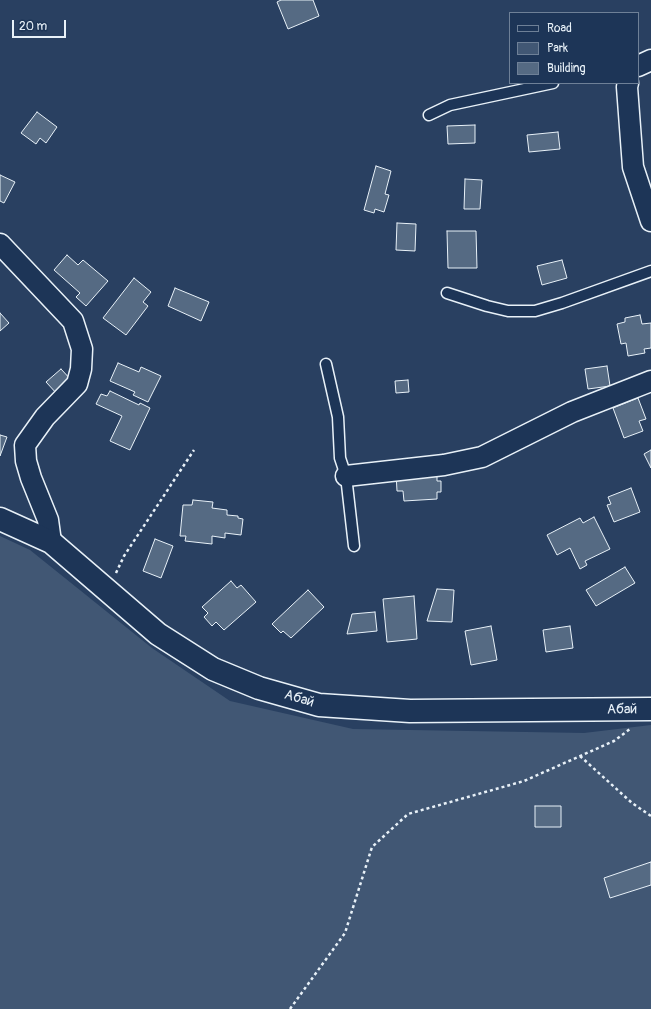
<!DOCTYPE html>
<html>
<head>
<meta charset="utf-8">
<style>
  body { margin:0 }
  #map { position:relative; width:651px; height:1009px; overflow:hidden; background:#294061; font-family:Pangolin,sans-serif }
  canvas { display:block }
  .legend { position:absolute; left:509px; top:12px; width:130px; height:72px; box-sizing:border-box; background:#1d3557; border:1px solid #6e8097; margin:0; padding:5px 7px; list-style:none; font-size:12px; color:#e8f1f8 }
  .legend li { display:flex; align-items:center; gap:8px; height:20px }
  .legend b { width:20px; border:1px solid #6e8097 }
  .scale { position:absolute; left:12px; top:20px; width:54px; height:18px; box-sizing:border-box; border:2px solid #e8f1f8; border-top:0; padding-left:5px; font-size:12px; line-height:14px; white-space:nowrap; color:#e8f1f8; -webkit-text-stroke:3px #1d3557; paint-order:stroke }
</style>
</head>
<body>
<div id="map">
<canvas width="651" height="1009"></canvas>
<ul class="legend">
<li><b style="height:5px;background:#1d3557"></b>Road</li>
<li><b style="height:11px;background:#415774"></b>Park</li>
<li><b style="height:11px;background:#556a83"></b>Building</li>
</ul>
<div class="scale">20 m</div>
</div>
<script>
const ctx = document.querySelector('canvas').getContext('2d');
ctx.lineJoin = 'round';
function paint(path, color) { ctx.fillStyle = color; ctx.fill(path, 'evenodd'); }
const poly = rows => new Path2D(rows.map(r => 'M' + r).join(''));
function stroke(path, color, width, dash) { ctx.strokeStyle = color; ctx.lineWidth = width; ctx.lineCap = dash ? 'butt' : 'round'; ctx.setLineDash(dash || []); ctx.stroke(path); }
function drawText(font, color, halo, rows, align = 'center') {
  ctx.font = font + ' Pangolin,sans-serif'; ctx.lineWidth = 3.5; ctx.setLineDash([]); ctx.textBaseline = 'middle'; ctx.strokeStyle = halo; ctx.fillStyle = color; for (const [text, x, y, turn = 0] of rows) {
    ctx.save(); ctx.translate(x, y); ctx.rotate((+turn || 0) * Math.PI / 180); ctx.textAlign = isNaN(turn) ? turn : align; if (halo) ctx.strokeText(text, 0, 0); ctx.fillText(text, 0, 0); ctx.restore();
  }
}
const green = poly([
  [0,536,30,550,152,648,230,701,353,729,584,733,651,725,651,1009,0,1009]
]);
const building = poly([
  [281,0,313,0,319,16,288,29,277,2,281,0],
  [37,112,57,127,46,143,40,138,36,144,21,133,37,112],
  [475,125,475,143,448,144,447,126,475,125],
  [558,132,560,149,529,152,527,135,558,132],
  [376,166,391,171,385,194,389,195,384,212,375,209,374,213,364,210,376,166],
  [0,175,15,182,4,203,0,201,0,175],
  [465,179,482,180,480,209,464,209,465,179],
  [397,223,416,224,415,251,396,250,397,223],
  [447,231,476,231,477,268,448,268,447,231],
  [67,255,78,265,83,260,108,281,86,306,76,297,80,293,54,270,67,255],
  [562,260,567,278,542,285,537,266,562,260],
  [134,278,151,292,143,302,148,306,126,335,103,318,134,278],
  [175,288,209,302,201,321,168,306,175,288],
  [0,313,9,323,0,331,0,313],
  [640,315,642,324,651,323,651,348,644,349,645,353,628,356,626,343,621,344,617,324,625,322,625,318,640,315],
  [118,363,139,372,141,367,161,376,148,402,133,395,135,392,110,381,118,363],
  [607,366,610,386,588,389,585,369,607,366],
  [61,369,73,382,58,395,46,382,61,369],
  [408,380,409,392,396,393,395,381,408,380],
  [110,391,139,405,140,403,150,408,130,450,110,441,122,416,96,404,101,394,107,396,110,391],
  [638,398,646,419,639,421,643,431,624,438,613,408,638,398],
  [0,435,7,437,0,456,0,435],
  [651,450,651,468,644,454,651,450],
  [396,473,437,474,437,481,441,481,441,492,437,492,437,499,404,501,403,491,397,491,396,473],
  [631,488,640,512,614,522,607,505,611,504,608,497,631,488],
  [193,500,213,502,212,508,227,510,227,515,238,516,238,518,243,519,241,535,225,533,225,538,212,536,212,544,185,541,186,536,180,536,183,505,192,505,193,500],
  [594,517,610,549,585,561,587,565,580,569,570,548,557,555,547,535,580,518,583,523,594,517],
  [155,539,173,546,161,578,143,571,155,539],
  [625,567,635,583,596,606,586,590,625,567],
  [231,581,237,588,241,585,256,602,224,630,216,622,212,626,204,617,208,613,202,607,231,581],
  [437,589,454,590,452,622,427,621,437,589],
  [308,590,324,607,291,638,283,631,281,633,272,624,308,590],
  [414,596,417,639,387,642,383,599,414,596],
  [375,612,377,631,347,634,352,614,375,612],
  [491,626,497,660,471,665,465,631,491,626],
  [570,626,573,648,546,652,543,630,570,626],
  [535,806,561,806,561,827,535,827,535,806],
  [651,862,651,885,610,898,604,878,651,862]
]);
const path = poly([
  [116,573,124,556,194,450],
  [580,756,632,803,651,816],
  [290,1009,345,933,372,847,408,814,524,781,614,741,630,729]
]);
const lane = poly([
  [429,115,450,105,553,83],
  [447,293,487,306,508,311,535,311,562,303,651,271],
  [326,364,338,417,340,458,346,476,354,546]
]);
const street = poly([
  [638,66,651,60],
  [628,83,627,87,633,167,651,221],
  [0,244,73,321,82,349,81,369,77,384,45,417,25,445,26,461,31,478,48,520,51,542],
  [346,476,444,465,482,457,572,412,651,381]
]);
const secondary = poly([
  [0,519,51,542,158,634,213,669,259,688,319,705,410,711,651,709]
]);
const streetNames = [
  ["Абай",299,699,16],
  ["Абай",622,710,-1]
];
paint(green, '#415774');
paint(building, '#556a83');
stroke(building, '#e8f1f8', 1);
stroke(lane, '#e8f1f8', 13);
stroke(street, '#e8f1f8', 23);
stroke(secondary, '#e8f1f8', 25);
stroke(path, '#e8f1f8', 2.5, [3, 3]);
stroke(lane, '#1d3557', 10);
stroke(street, '#1d3557', 20);
stroke(secondary, '#1d3557', 22);
drawText('14px', '#e8f1f8', '#1d3557', streetNames);
</script>
</body>
</html>
